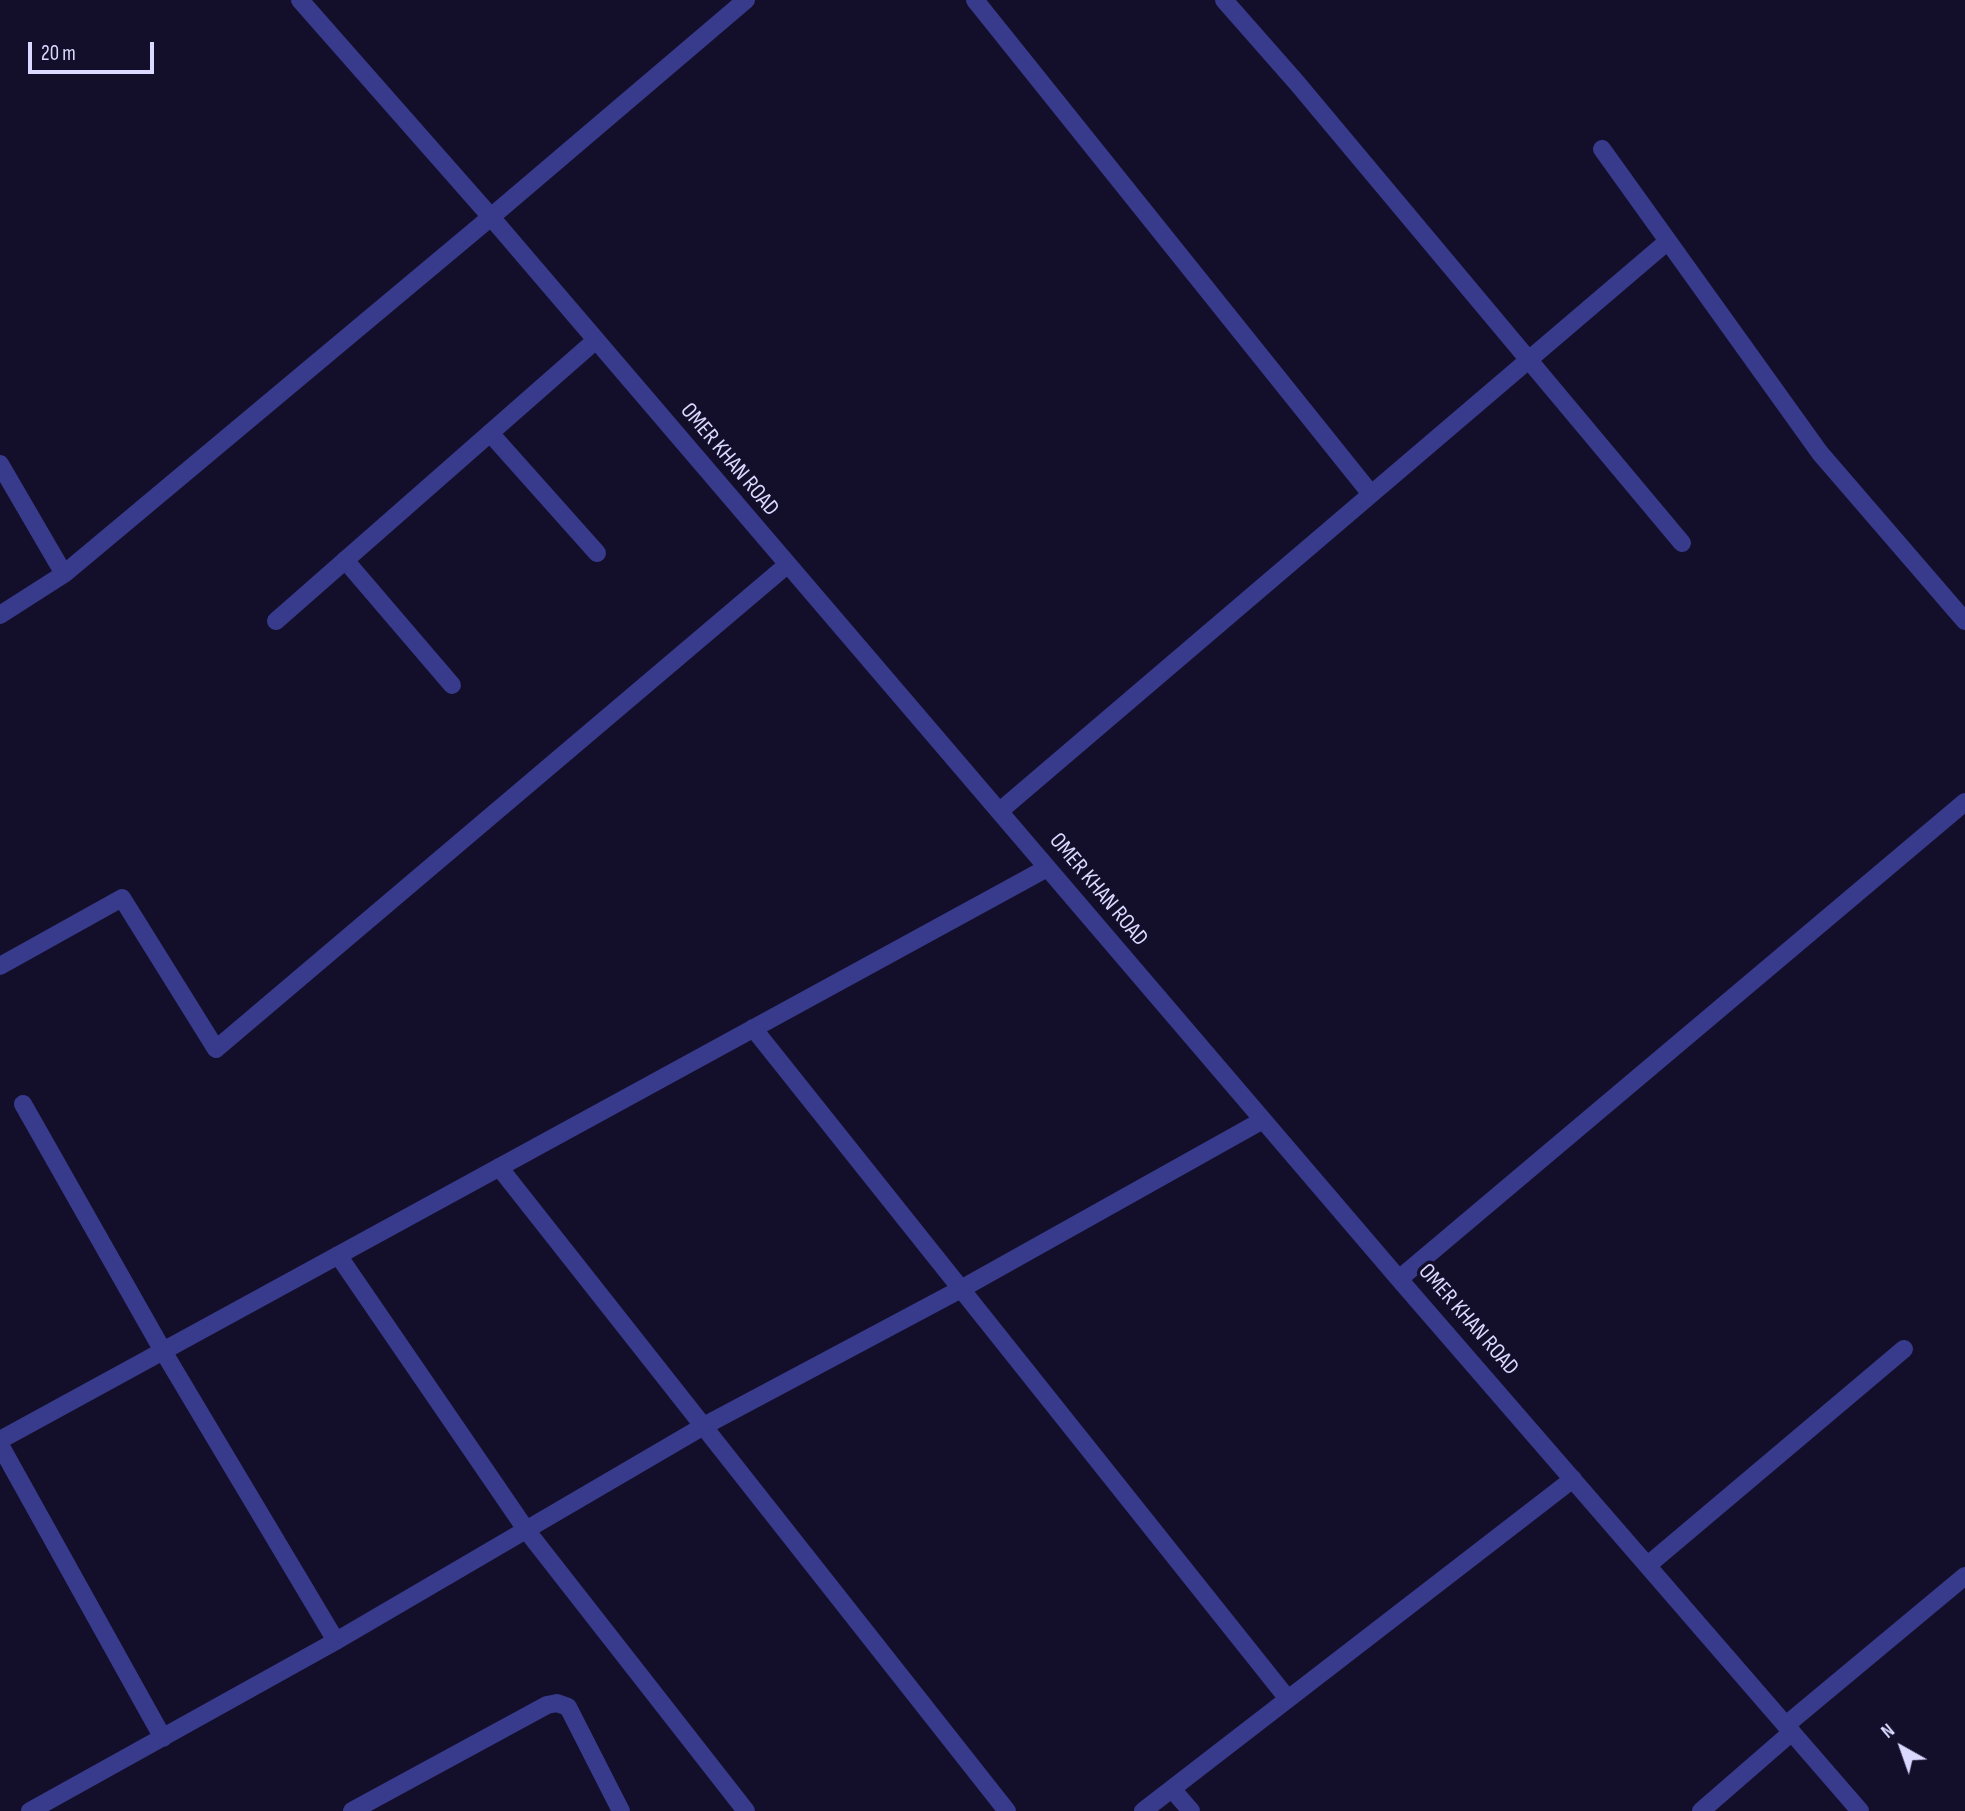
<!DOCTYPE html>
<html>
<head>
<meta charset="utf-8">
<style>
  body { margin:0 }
  #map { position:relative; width:1965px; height:1811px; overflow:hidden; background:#130f2b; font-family:"Sofia Sans Condensed",sans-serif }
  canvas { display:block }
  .north { position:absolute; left:1867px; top:1713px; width:70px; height:70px; -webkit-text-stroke:5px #130f2b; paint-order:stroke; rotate:320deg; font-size:19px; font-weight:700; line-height:28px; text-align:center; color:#dbd9ff }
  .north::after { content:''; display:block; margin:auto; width:24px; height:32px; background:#dbd9ff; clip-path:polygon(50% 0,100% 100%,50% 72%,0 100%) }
  .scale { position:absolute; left:28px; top:42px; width:126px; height:32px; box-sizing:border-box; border:4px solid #dbd9ff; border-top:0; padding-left:9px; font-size:21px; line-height:24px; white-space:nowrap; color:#dbd9ff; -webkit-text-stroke:5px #130f2b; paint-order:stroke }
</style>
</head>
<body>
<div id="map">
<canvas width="1965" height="1811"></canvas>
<div class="north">N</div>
<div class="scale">20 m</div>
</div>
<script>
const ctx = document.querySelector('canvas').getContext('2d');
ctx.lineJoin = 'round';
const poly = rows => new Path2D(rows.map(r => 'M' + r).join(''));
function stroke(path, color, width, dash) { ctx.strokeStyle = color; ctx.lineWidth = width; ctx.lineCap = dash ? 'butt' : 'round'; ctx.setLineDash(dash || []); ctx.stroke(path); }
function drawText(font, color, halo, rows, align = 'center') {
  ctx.font = font + ' "Sofia Sans Condensed",sans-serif'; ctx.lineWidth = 7; ctx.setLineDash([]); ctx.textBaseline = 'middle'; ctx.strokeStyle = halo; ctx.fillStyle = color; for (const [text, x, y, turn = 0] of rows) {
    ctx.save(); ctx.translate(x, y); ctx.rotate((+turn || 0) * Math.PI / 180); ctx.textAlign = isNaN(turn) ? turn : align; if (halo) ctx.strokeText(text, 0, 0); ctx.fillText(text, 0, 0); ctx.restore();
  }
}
const lane = poly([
  [490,433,597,553],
  [345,560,452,685]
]);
const street = poly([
  [300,0,491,217,1399,1279,1860,1811],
  [975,0,1371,494],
  [1224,0,1297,83,1682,543],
  [1602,149,1820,453,1965,621],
  [0,464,64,574],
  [0,615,64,574,491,217,746,0],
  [276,621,596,340],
  [1001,810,1668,241],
  [0,966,122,898,216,1049,787,565],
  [753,1028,1288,1699],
  [23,1104,163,1351,336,1641],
  [499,1167,1007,1811],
  [338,1255,527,1531,746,1811],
  [1399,1279,1965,802],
  [0,1440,1047,868],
  [0,1445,163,1738],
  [1648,1565,1904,1349],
  [1786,1725,1965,1576],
  [1172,1789,1191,1811],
  [30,1811,336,1641,702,1427,961,1289,1263,1120],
  [352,1811,547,1705,557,1703,568,1707,621,1811],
  [1143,1811,1573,1479],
  [1701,1811,1792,1732]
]);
const streetNames = [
  ["OMER KHAN ROAD",729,460,50],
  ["OMER KHAN ROAD",1098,890,50],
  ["OMER KHAN ROAD",1468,1320,49]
];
stroke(lane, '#383a8c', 18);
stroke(street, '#383a8c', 18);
drawText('23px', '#dbd9ff', '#130f2b', streetNames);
</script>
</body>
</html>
